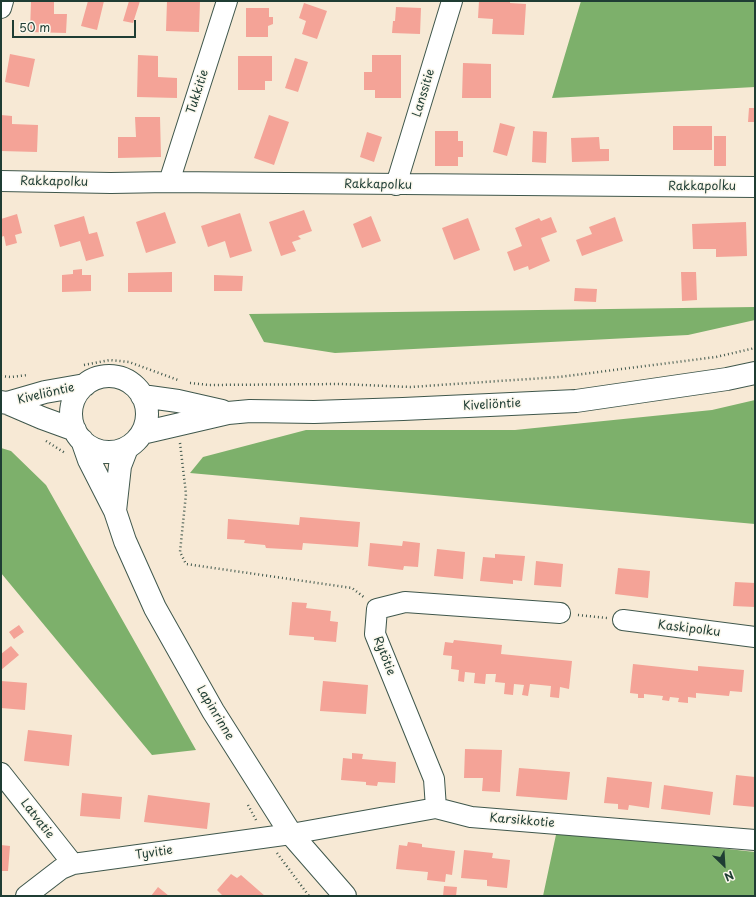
<!DOCTYPE html>
<html>
<head>
<meta charset="utf-8">
<style>
  body { margin:0 }
  #map { position:relative; width:756px; height:897px; overflow:hidden; background:#f7e9d5; font-family:"Playpen Sans",sans-serif }
  canvas { display:block }
  .frame { position:absolute; inset:0; border:2px solid #1f3d34; pointer-events:none }
  .north { position:absolute; left:704px; top:845px; width:40px; height:40px; -webkit-text-stroke:3px #fbf7ec; paint-order:stroke; rotate:155deg; font-size:11px; font-weight:700; line-height:16px; text-align:center; color:#1f3d34 }
  .north::after { content:''; display:block; margin:auto; width:14px; height:18px; background:#1f3d34; clip-path:polygon(50% 0,100% 100%,50% 72%,0 100%) }
  .scale { position:absolute; left:12px; top:20px; width:124px; height:18px; box-sizing:border-box; border:2px solid #1f3d34; border-top:0; padding-left:5px; font-size:12px; line-height:14px; white-space:nowrap; color:#1f3d34; -webkit-text-stroke:3px #fbf7ec; paint-order:stroke }
</style>
</head>
<body>
<div id="map">
<canvas width="756" height="897"></canvas>
<div class="frame"></div>
<div class="north">N</div>
<div class="scale">50 m</div>
</div>
<script>
const ctx = document.querySelector('canvas').getContext('2d');
ctx.lineJoin = 'round';
function paint(path, color) { ctx.fillStyle = color; ctx.fill(path, 'evenodd'); }
const poly = rows => new Path2D(rows.map(r => 'M' + r).join(''));
function stroke(path, color, width, dash) { ctx.strokeStyle = color; ctx.lineWidth = width; ctx.lineCap = dash ? 'butt' : 'round'; ctx.setLineDash(dash || []); ctx.stroke(path); }
function drawText(font, color, halo, rows, align = 'center') {
  ctx.font = font + ' "Playpen Sans",sans-serif'; ctx.lineWidth = 3; ctx.setLineDash([]); ctx.textBaseline = 'middle'; ctx.strokeStyle = halo; ctx.fillStyle = color; for (const [text, x, y, turn = 0] of rows) {
    ctx.save(); ctx.translate(x, y); ctx.rotate((+turn || 0) * Math.PI / 180); ctx.textAlign = isNaN(turn) ? turn : align; if (halo) ctx.strokeText(text, 0, 0); ctx.fillText(text, 0, 0); ctx.restore();
  }
}
const forest = poly([
  [581,1,755,1,755,87,552,98],
  [755,307,755,320,688,335,335,353,264,342,249,314],
  [755,400,755,524,190,473,203,457,306,430,515,430,712,410],
  [1,448,11,451,46,485,196,750,152,755,1,573],
  [557,830,755,852,755,896,543,896]
]);
const building = poly([
  [31,1,54,1,54,14,67,14,66,33,30,32],
  [88,1,104,1,97,30,81,26],
  [129,1,140,1,133,23,123,21],
  [167,1,200,1,199,32,166,31],
  [479,1,510,1,510,3,526,4,524,35,492,34,493,19,478,18],
  [304,3,327,11,317,39,302,34,306,21,299,18],
  [396,7,421,8,420,34,392,33,393,21,395,21],
  [246,8,269,8,269,17,273,17,273,24,268,26,268,37,246,37],
  [10,54,35,59,29,87,5,82],
  [138,55,158,56,158,77,177,78,177,98,137,97],
  [372,55,401,55,401,98,375,98,375,90,364,90,364,72,372,72],
  [238,56,272,56,272,81,265,81,265,90,238,90],
  [295,58,308,62,298,92,285,88],
  [463,63,491,64,491,98,462,98],
  [749,108,755,108,755,122,748,122],
  [1,115,12,116,12,124,38,125,37,152,1,151],
  [269,115,289,122,274,165,254,158],
  [135,117,160,117,161,157,118,158,118,137,136,137],
  [500,123,515,127,507,156,493,152],
  [673,126,712,126,712,150,673,150],
  [435,131,458,131,458,141,463,141,463,157,458,157,458,166,435,166],
  [533,131,547,132,546,163,532,162],
  [367,132,382,137,374,162,360,157],
  [714,136,726,136,726,166,714,166],
  [599,137,600,149,609,149,609,161,572,162,571,138],
  [304,210,312,231,298,236,301,239,292,242,296,251,281,256,269,222],
  [165,212,176,243,146,253,136,222],
  [240,213,252,251,230,258,225,241,208,247,201,226],
  [17,214,22,233,15,235,17,243,6,246,4,236,1,237,1,219],
  [84,216,89,234,97,232,104,256,86,261,80,241,60,247,54,225],
  [371,216,381,241,362,248,353,224],
  [551,217,557,232,541,238,550,261,529,270,528,266,514,271,507,252,522,246,515,228,539,218,541,221],
  [615,217,623,241,582,256,576,240,592,234,589,227],
  [468,218,480,250,454,260,442,228],
  [746,222,747,256,716,257,716,249,693,249,692,224],
  [82,269,82,275,91,275,91,291,62,292,62,275,73,274,73,270],
  [172,272,172,292,128,292,128,273],
  [681,272,696,272,697,300,682,301],
  [214,275,243,276,242,291,214,291],
  [575,288,597,289,596,302,574,301],
  [300,517,360,522,358,547,303,543,302,550,266,548,265,545,244,543,245,540,227,539,228,519,299,525],
  [403,541,420,543,418,567,404,566,403,570,368,566,370,543,402,546],
  [437,549,465,552,463,579,434,576],
  [495,554,525,556,522,581,513,580,513,584,480,581,483,557,495,558],
  [536,561,563,564,561,587,534,585],
  [618,568,650,571,648,598,615,594],
  [735,582,755,583,755,607,733,606],
  [292,602,307,603,306,608,331,611,330,621,338,622,336,642,314,640,314,637,289,635],
  [19,625,24,632,14,639,9,632],
  [454,640,502,645,501,654,572,661,569,689,560,687,559,698,550,697,551,686,530,684,528,696,522,695,524,685,514,684,513,695,504,694,505,683,495,682,496,674,486,674,485,684,474,683,475,673,465,672,464,682,458,681,459,670,451,669,452,656,443,655,445,642,453,643],
  [11,646,19,655,1,670,1,654],
  [633,664,698,671,698,666,744,670,742,692,730,691,729,696,696,693,696,698,688,697,688,703,678,702,679,698,670,697,669,701,662,700,663,696,644,694,644,698,638,698,638,694,630,693],
  [1,681,27,683,25,710,1,708],
  [323,681,368,685,366,714,320,711],
  [28,730,72,735,69,766,24,761],
  [465,749,502,750,500,792,482,791,483,778,464,778],
  [352,753,363,754,362,759,396,762,395,783,378,782,377,786,366,785,366,782,341,780,343,758,352,759],
  [519,768,570,772,567,800,516,796],
  [736,775,755,777,755,807,733,805],
  [607,777,652,782,649,808,629,805,628,810,618,809,618,804,604,803],
  [664,785,713,792,710,815,661,809],
  [82,793,122,797,120,819,80,816],
  [148,795,210,803,207,829,144,822],
  [408,842,422,844,422,847,455,851,452,875,446,874,445,882,427,880,428,872,396,869,399,845,407,846],
  [1,845,10,846,8,871,1,871],
  [464,850,493,853,492,858,510,860,507,888,487,886,487,880,461,878],
  [231,874,237,878,241,875,265,896,221,896,222,895,217,890],
  [444,886,457,887,456,896,443,896],
  [158,887,169,896,151,896]
]);
const path = poly([
  [84,365,110,360,129,362,178,380],
  [1,376,11,377,28,375],
  [190,383,209,385,341,384,410,387,559,377,716,357,755,348],
  [46,441,65,453],
  [180,443,186,494,180,552,186,564,352,588,365,598],
  [578,615,607,618],
  [248,805,256,820],
  [277,853,309,896]
]);
const minor = poly([
  [1,8,3,1],
  [1,181,111,183,169,182,755,187],
  [169,182,227,1],
  [396,185,452,1],
  [623,620,755,637],
  [1,773,73,864],
  [436,808,434,779,375,634,377,609,405,602,560,613],
  [26,896,61,869,73,864,291,834,436,808,471,817,755,840]
]);
const tertiary = poly([
  '71 414a38 38 0 1 1 76 0a38 38 0 1 1-76 0Z',
  [142,396,178,401,222,411],
  [1,402,7,403,42,418,75,430],
  [7,403,45,392,85,385],
  [142,433,228,413,250,411,314,412,403,409,576,401,727,379,755,373],
  [82,440,89,460,115,511,125,541,155,608,213,711,291,834,345,896],
  [115,511,120,466,127,448]
]);
const streetNames = [
  ["Tukkitie",198,92,-72],
  ["Lanssitie",424,93,-73],
  ["Rakkapolku",54,182,1],
  ["Rakkapolku",378,185,1],
  ["Rakkapolku",702,187],
  ["Kiveliöntie",46,394,-13],
  ["Kiveliöntie",492,405,-3],
  ["Kaskipolku",689,629,7],
  ["Rytötie",384,656,69],
  ["Lapinrinne",215,713,59],
  ["Latvatie",37,819,52],
  ["Karsikkotie",522,821,5],
  ["Tyvitie",154,853,-8]
];
paint(forest, '#7db06b');
paint(building, '#f4a397');
stroke(minor, '#3f574c', 22);
stroke(tertiary, '#3f574c', 24);
stroke(path, '#3f574c', 2.5, [1, 3]);
stroke(minor, '#fff', 20);
stroke(tertiary, '#fff', 22);
drawText('12px', '#1f3d34', '#fbf7ec', streetNames);
</script>
</body>
</html>
